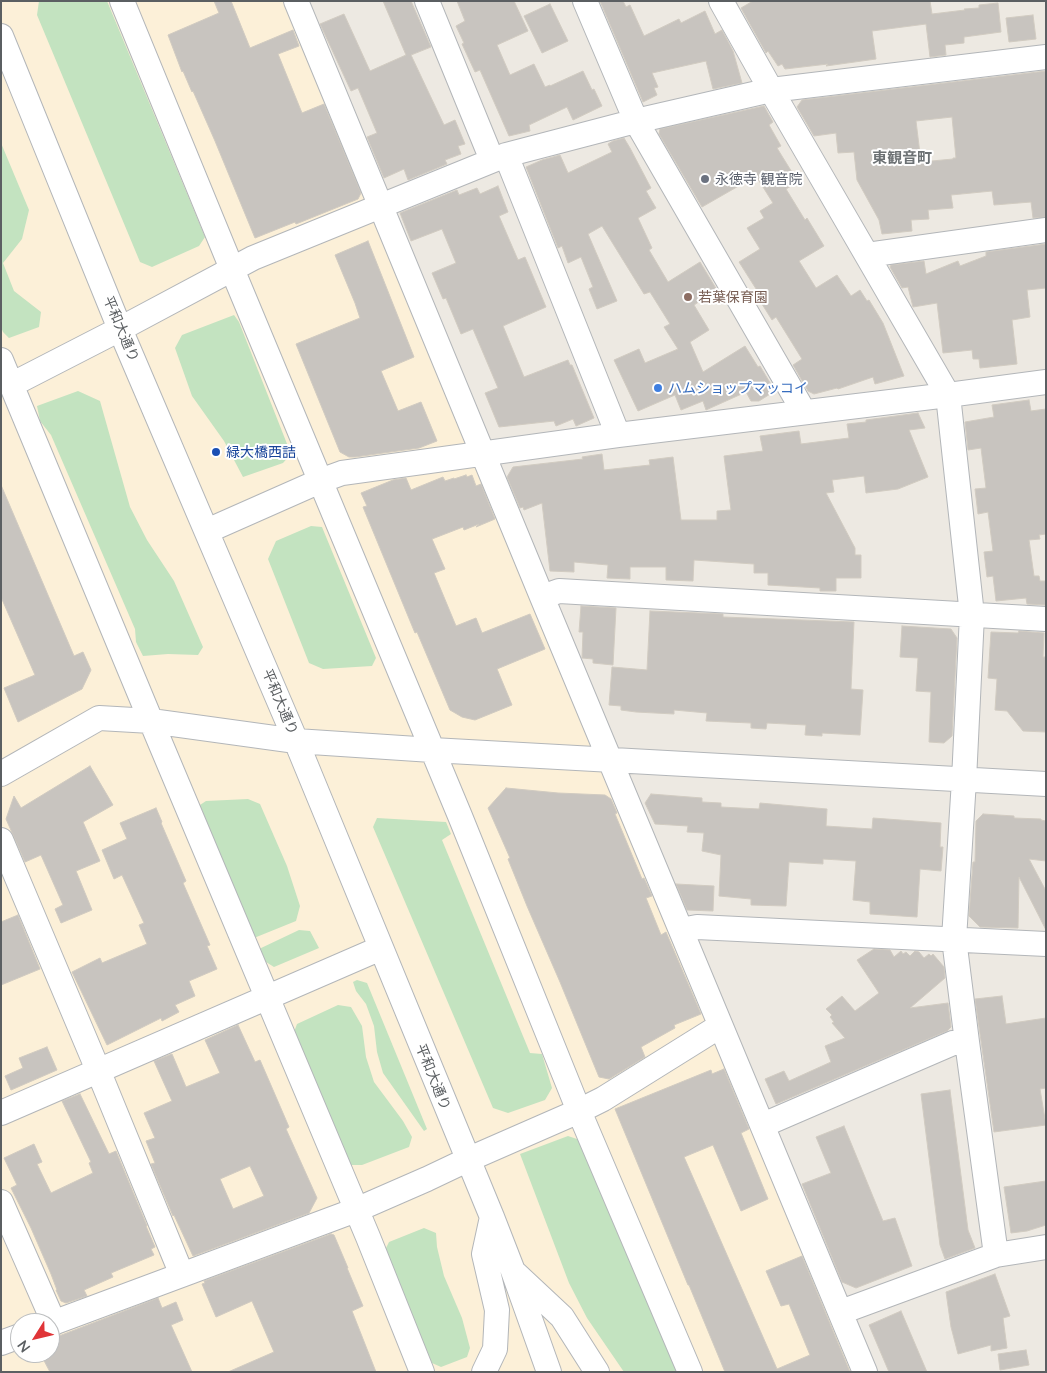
<!DOCTYPE html>
<html>
<head>
<meta charset="utf-8">
<style>
  body { margin:0 }
  #map { position:relative; width:1047px; height:1373px; overflow:hidden; background:#ede9e2; font-family:Lato,sans-serif }
  canvas { display:block }
  .frame { position:absolute; inset:0; border:2px solid #5b5f62; pointer-events:none }
  .north { position:absolute; left:10px; top:1313px; width:50px; height:50px; box-sizing:border-box; background:#fff; border:1px solid #bdbfc0; border-radius:50%; rotate:234deg; font-size:14px; font-weight:700; line-height:20px; text-align:center; color:#5b5f62 }
  .north::after { content:''; display:block; margin:auto; width:18px; height:22px; background:#e03538; clip-path:polygon(50% 0,100% 100%,50% 72%,0 100%) }
</style>
</head>
<body>
<div id="map">
<canvas width="1047" height="1373"></canvas>
<div class="frame"></div>
<div class="north">N</div>
</div>
<script>
const ctx = document.querySelector('canvas').getContext('2d');
ctx.lineJoin = 'round';
function paint(path, color) { ctx.fillStyle = color; ctx.fill(path, 'evenodd'); }
const poly = rows => new Path2D(rows.map(r => 'M' + r).join(''));
function stroke(path, color, width, dash) { ctx.strokeStyle = color; ctx.lineWidth = width; ctx.lineCap = dash ? 'butt' : 'round'; ctx.setLineDash(dash || []); ctx.stroke(path); }
function drawText(font, color, halo, rows, align = 'center') {
  ctx.font = font + ' Lato,"Noto Sans JP",sans-serif'; ctx.lineWidth = 4; ctx.setLineDash([]); ctx.textBaseline = 'middle'; ctx.strokeStyle = halo; ctx.fillStyle = color; for (const [text, x, y, turn = 0] of rows) {
    ctx.save(); ctx.translate(x, y); ctx.rotate((+turn || 0) * Math.PI / 180); ctx.textAlign = isNaN(turn) ? turn : align; if (halo) ctx.strokeText(text, 0, 0); ctx.fillText(text, 0, 0); ctx.restore();
  }
}
const commercial = poly([
  [1,1,294,1,862,1372,1,1372],
  [20,1323,50,1323,50,1353,20,1353]
]);
const green = poly([
  [39,1,107,1,205,237,199,246,152,267,140,262,37,15],
  [1,143,29,210,22,239,3,263,14,291,41,312,39,327,9,338,3,332,1,327],
  [234,315,239,322,291,454,283,463,243,477,224,441,192,396,175,348,182,335],
  [78,391,100,401,130,507,147,540,174,581,203,647,198,655,168,654,143,656,136,642,135,629,51,435,40,421,37,406],
  [311,526,322,527,376,658,372,666,323,669,309,663,268,559,276,541],
  [248,799,260,804,287,866,300,906,296,921,254,938,200,805,206,801],
  [377,818,446,822,451,834,442,840,530,1053,542,1054,552,1088,545,1100,508,1113,493,1108,373,827],
  [299,930,310,931,319,948,274,967,266,962,259,949],
  [357,980,367,983,427,1129,424,1131,383,1073,377,1052,374,1026,366,1004,356,991,353,982],
  [338,1005,351,1007,362,1026,366,1057,374,1082,403,1121,412,1137,409,1147,362,1165,349,1165,294,1032,297,1024],
  [568,1136,580,1140,678,1372,624,1372,587,1318,569,1283,520,1154],
  [424,1228,436,1233,437,1247,444,1276,462,1318,470,1348,467,1357,441,1367,432,1363,385,1250,389,1242]
]);
const building = poly([
  [214,1,231,1,250,48,293,30,299,46,278,54,302,113,324,104,361,193,358,199,296,224,295,222,255,238,215,141,193,91,192,92,183,71,182,72,168,35,219,13,214,1],
  [383,1,411,1,431,47,411,55,444,125,455,120,465,144,458,146,461,154,445,160,447,164,408,180,404,169,384,178,367,137,377,133,358,88,351,91,320,24,344,14,370,71,406,55,383,1],
  [457,1,514,1,528,31,497,45,510,75,534,64,545,87,550,85,550,86,583,71,592,90,594,89,602,106,573,120,567,107,529,125,530,131,509,136,480,70,475,72,462,44,464,43,456,26,465,21,457,1],
  [600,1,623,1,626,7,630,5,644,36,679,19,681,23,705,11,715,34,722,30,733,51,742,83,713,89,706,61,652,73,658,87,654,88,657,95,643,102,600,1],
  [753,1,930,1,932,14,965,10,964,9,979,8,979,5,998,3,1001,32,964,37,964,43,945,45,946,55,930,57,926,24,872,31,876,59,826,66,828,64,785,69,782,64,778,66,768,51,766,53,741,8,753,1],
  [550,4,568,41,542,53,524,16,550,4],
  [1033,15,1036,39,1009,42,1006,18,1033,15],
  [1046,71,1046,217,1033,218,1031,202,994,205,992,191,951,195,953,208,928,210,929,219,911,220,912,231,882,234,879,220,857,180,854,152,838,153,836,133,814,136,797,107,802,100,1046,71],
  [952,117,956,158,953,158,953,159,921,162,916,121,952,117],
  [764,106,773,122,769,125,781,146,777,148,798,182,786,189,805,220,807,218,824,246,799,261,816,288,837,275,851,296,860,290,867,301,869,300,883,323,904,376,875,384,873,377,838,389,837,388,814,394,808,391,793,365,802,359,776,317,772,320,755,293,758,292,739,262,760,249,747,228,764,218,760,211,773,203,756,176,702,207,659,134,660,129,764,106],
  [624,138,630,148,651,188,646,191,656,208,638,218,652,248,649,250,668,282,700,262,717,290,694,305,709,330,690,342,703,372,745,346,758,367,760,366,775,391,759,401,751,401,746,392,706,410,703,401,681,410,675,395,638,411,614,360,639,349,645,363,678,349,664,327,670,324,650,292,644,294,602,226,588,234,617,301,597,309,589,289,593,287,581,257,568,263,562,246,558,248,526,167,542,160,560,155,568,173,612,152,608,144,613,141,624,138],
  [498,186,508,212,499,216,518,260,525,257,546,307,503,326,524,377,568,360,570,365,572,365,594,418,576,426,573,419,556,426,554,421,499,427,485,393,498,388,473,329,461,334,446,298,443,299,432,273,456,263,442,229,411,241,400,213,457,190,459,195,477,188,480,194,498,186],
  [368,241,414,357,381,371,398,411,421,402,437,441,419,448,355,457,349,457,340,452,296,344,360,318,355,303,335,255,368,241],
  [1046,244,1046,288,1027,290,1030,317,1012,320,1017,364,980,368,979,359,973,359,972,350,943,353,937,303,913,307,908,287,902,288,890,267,891,265,924,261,926,274,958,261,960,266,986,256,986,252,1046,244],
  [1029,400,1031,411,1046,409,1046,534,1039,535,1040,539,1029,540,1034,576,1039,576,1040,581,1046,581,1046,605,1027,604,1026,598,996,601,993,576,987,577,984,552,993,551,988,512,978,514,975,489,986,488,981,448,968,450,965,422,994,417,992,405,1029,400],
  [918,413,925,428,909,430,928,477,898,489,866,493,864,476,832,480,834,492,826,493,855,548,855,555,861,555,861,578,836,578,836,591,820,591,820,588,768,585,768,573,754,573,754,564,694,560,693,581,666,580,666,567,630,567,630,579,607,578,608,565,574,562,574,572,550,571,542,503,524,510,523,507,520,508,507,477,513,467,583,459,582,457,602,454,604,470,650,465,649,460,673,457,681,520,717,520,717,511,731,510,724,456,763,451,760,436,799,431,801,444,849,438,847,424,866,422,866,420,918,413],
  [466,475,467,477,472,475,476,486,481,484,495,519,476,527,479,524,464,530,463,527,432,539,445,569,434,573,456,626,476,618,482,633,530,614,545,649,497,669,512,705,475,720,462,717,450,710,417,632,415,633,363,507,367,506,361,493,393,480,406,478,411,490,443,477,445,481,454,478,454,479,466,475],
  [1,485,74,656,83,652,91,670,82,689,18,722,4,688,35,675,1,597,1,485],
  [581,606,616,608,613,665,593,663,593,659,582,658,583,632,579,632,581,606],
  [650,611,723,614,723,617,854,622,851,689,863,690,860,735,822,733,822,736,805,735,806,725,767,723,766,729,751,728,751,723,706,721,707,713,674,710,674,714,636,712,621,710,621,706,609,705,612,667,647,670,650,611],
  [902,626,951,629,957,638,952,736,944,743,929,742,931,692,916,691,918,658,900,657,902,626],
  [1019,631,1044,633,1043,657,1046,657,1046,732,1023,731,1007,711,995,710,997,679,988,678,991,632,1018,633,1019,631],
  [90,766,113,805,83,822,100,861,76,871,92,910,61,923,55,909,63,905,41,855,25,862,6,819,14,796,21,808,90,766],
  [506,788,558,793,605,795,611,799,617,813,615,814,642,879,644,878,652,896,646,898,661,935,666,932,701,1014,674,1025,675,1028,641,1047,645,1057,609,1079,599,1077,560,982,527,906,508,859,510,858,488,808,506,788],
  [651,794,702,798,702,802,721,803,721,807,759,809,760,803,827,809,826,826,872,829,873,818,941,823,940,847,943,847,941,871,920,869,917,917,870,914,870,902,853,900,856,861,823,859,823,864,789,862,786,906,751,905,751,899,719,896,721,855,702,851,704,833,687,832,688,826,655,824,645,803,651,794],
  [156,808,162,822,161,823,186,881,183,883,210,945,207,946,217,969,189,981,195,996,175,1005,179,1012,162,1021,161,1018,107,1045,72,972,100,958,102,963,147,944,139,925,144,923,122,875,114,879,102,850,127,839,120,823,156,808],
  [983,814,1014,816,1014,818,1041,819,1041,820,1046,821,1046,861,1029,859,1046,891,1046,930,1019,877,1018,928,980,927,969,916,973,862,975,862,976,821,983,814],
  [676,884,714,886,713,911,687,910,676,884],
  [18,915,40,969,1,985,1,922,18,915],
  [874,949,890,950,894,957,901,951,903,954,906,952,910,956,915,951,919,952,924,958,929,954,931,956,933,954,944,967,945,978,910,1008,948,1003,951,1027,947,1031,776,1104,765,1079,784,1071,789,1081,831,1062,825,1046,845,1038,832,1023,834,1022,830,1017,832,1015,826,1009,842,996,855,1011,879,993,857,960,874,949],
  [1002,996,1006,1024,1046,1018,1046,1088,1040,1089,1046,1125,994,1132,975,999,1002,996],
  [238,1025,255,1062,260,1060,270,1083,289,1127,286,1129,317,1198,309,1213,193,1256,174,1215,173,1216,151,1164,155,1163,146,1141,155,1138,144,1113,172,1101,154,1061,172,1054,186,1087,220,1073,205,1040,238,1025],
  [250,1166,264,1196,233,1209,220,1179,250,1166],
  [47,1047,57,1070,11,1090,5,1076,23,1068,19,1058,47,1047],
  [724,1069,749,1129,741,1133,768,1199,741,1211,713,1145,684,1157,777,1369,810,1355,789,1304,781,1306,766,1271,802,1256,850,1372,725,1372,689,1285,688,1285,615,1109,711,1070,712,1074,724,1069],
  [950,1090,968,1230,975,1248,945,1259,940,1245,921,1094,950,1090],
  [80,1094,109,1154,116,1151,147,1226,146,1226,155,1247,151,1249,154,1255,111,1273,113,1277,84,1290,87,1296,66,1303,61,1301,56,1290,57,1290,51,1274,31,1228,11,1188,17,1185,4,1158,34,1144,42,1162,37,1164,51,1193,93,1173,89,1163,91,1162,62,1101,80,1094],
  [844,1126,883,1221,895,1218,912,1266,856,1288,842,1282,802,1184,831,1173,816,1137,844,1126],
  [1046,1181,1046,1225,1027,1231,1011,1233,1004,1187,1046,1181],
  [331,1234,334,1235,348,1268,347,1268,363,1306,352,1311,376,1372,228,1372,274,1352,252,1301,216,1317,202,1284,205,1283,204,1281,331,1234],
  [995,1274,1010,1316,1003,1318,1007,1348,991,1351,991,1345,958,1354,951,1327,946,1292,995,1274],
  [158,1298,162,1308,176,1302,183,1320,171,1325,192,1372,50,1372,40,1353,50,1353,50,1337,59,1336,158,1298],
  [901,1311,927,1372,889,1372,869,1325,901,1311],
  [1026,1350,1029,1365,1000,1370,998,1354,1026,1350]
]);
const minor = poly([
  [122,1,232,269,460,816,579,1111,690,1372],
  [296,1,542,597,865,1372],
  [427,1,492,160],
  [585,1,636,121,804,412],
  [721,1,771,90,948,395,972,615,964,780,954,939,967,1042,996,1255],
  [1,36,120,329,296,741,492,1217,513,1271,549,1372],
  [506,155,618,435],
  [867,255,1046,230],
  [1,360,151,721,368,1237,422,1372],
  [11,385,120,329,253,258,506,155,636,121,771,90,1046,57],
  [207,531,320,481,342,473,618,435,948,395,1046,382],
  [542,597,559,591,1046,619],
  [1,774,99,718,151,721,296,741,432,750,1046,784],
  [1,840,98,1070,182,1275],
  [681,930,697,927,1046,944],
  [1,1113,381,948],
  [763,1125,953,1043,967,1042],
  [1,1202,54,1323],
  [516,1274,562,1317,597,1372],
  [841,1312,996,1255,1046,1247],
  [50,1324,356,1210,427,1179,467,1160,579,1111,603,1099,720,1026],
  [1,1343,20,1336],
  [484,1372,495,1349,497,1310,484,1254,492,1217]
]);
const markers = [
  [705,179,5,"#6b7280"],
  [688,297,5,"#8d6e63"],
  [658,388,5,"#3f7fe0"],
  [216,452,5,"#1a4fb4"]
];
const worshipNames = [
  ["永徳寺 観音院",715,179]
];
const educationNames = [
  ["若葉保育園",698,297]
];
const streetNames = [
  ["平和大通り",121,329,67],
  ["平和大通り",280,702,67],
  ["平和大通り",433,1077,68]
];
const shopNames = [
  ["ハムショップマッコイ",668,388]
];
const transitNames = [
  ["緑大橋西詰",226,452]
];
const neighbourhoodNames = [
  ["東観音町",902,158]
];
paint(commercial, '#fcf0d8');
paint(green, '#c3e3c0');
paint(building, '#c8c4bf');
stroke(building, '#d1cbc1', 1);
stroke(minor, '#b3b6b9', 26);
stroke(minor, '#fff', 24);
for (const [x, y, r, color] of markers) { const dot = new Path2D(); dot.arc(x, y, r, 0, 2 * Math.PI); ctx.fillStyle = color; ctx.fill(dot); stroke(dot, '#fff', 2); }
drawText('14px', '#5b616d', '#fff', worshipNames, 'left');
drawText('14px', '#785e54', '#fff', educationNames, 'left');
drawText('14px', '#5b5f62', '#fff', streetNames);
drawText('14px', '#366cbe', '#fff', shopNames, 'left');
drawText('14px', '#164399', '#fff', transitNames, 'left');
drawText('bold 15px', '#6c7174', '#fff', neighbourhoodNames);
</script>
</body>
</html>
